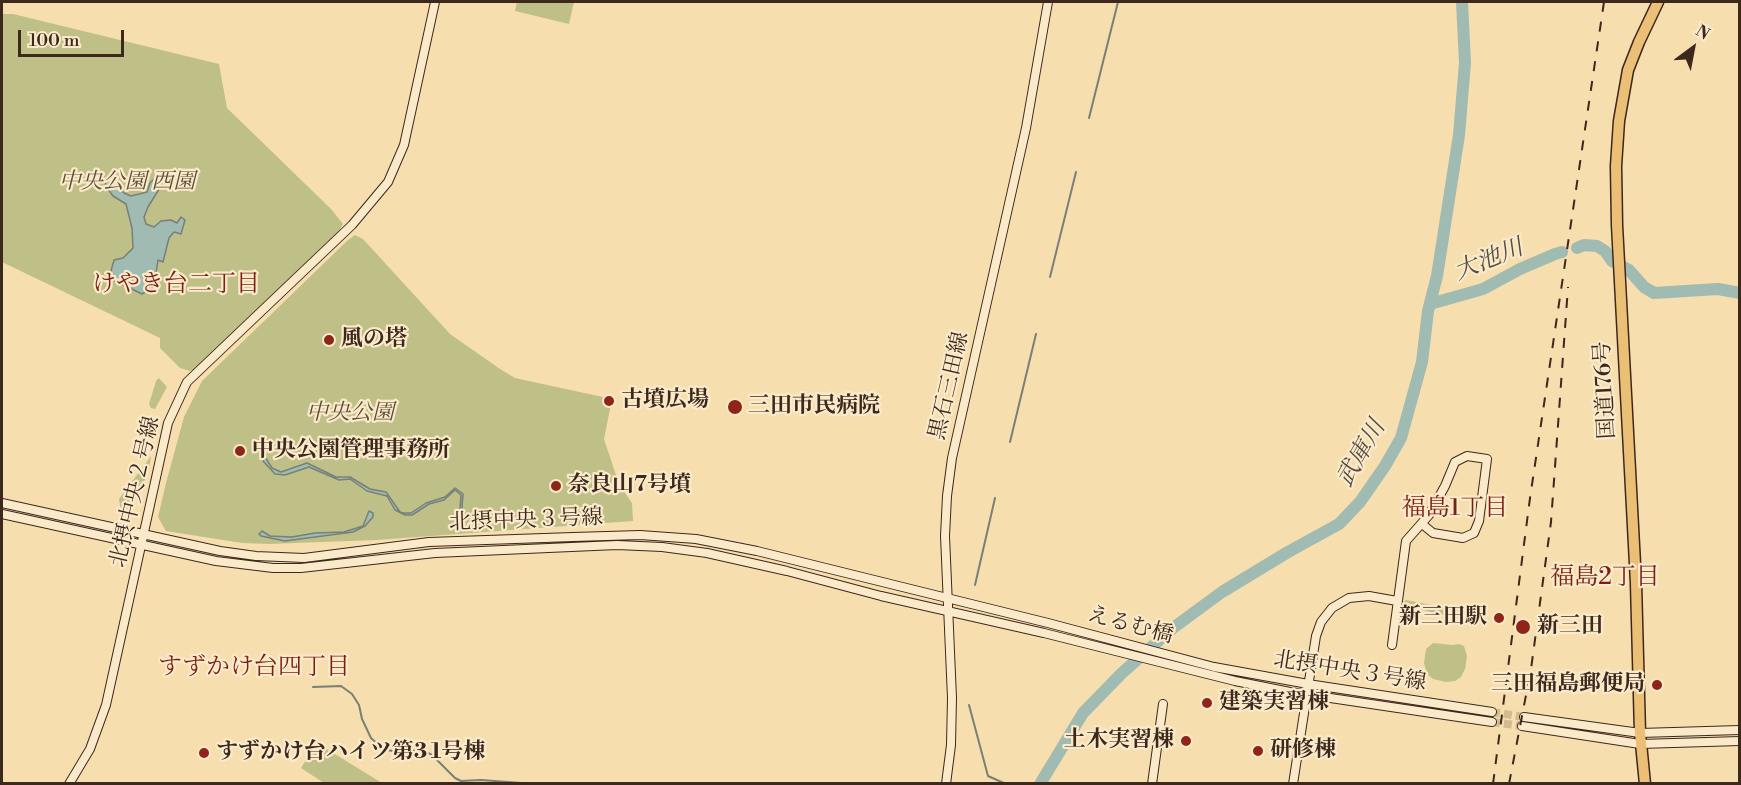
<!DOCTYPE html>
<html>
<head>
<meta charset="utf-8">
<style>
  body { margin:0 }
  #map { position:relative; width:1741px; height:785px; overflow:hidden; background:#f7deae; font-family:"Libre Bodoni",serif }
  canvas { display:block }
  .frame { position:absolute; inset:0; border:3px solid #3d281e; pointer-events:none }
  .north { position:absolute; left:1663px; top:18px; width:60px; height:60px; -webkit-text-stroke:4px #faeaca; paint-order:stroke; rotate:32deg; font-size:16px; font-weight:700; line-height:24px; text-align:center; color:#3d281e }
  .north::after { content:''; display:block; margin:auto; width:21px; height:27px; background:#3d281e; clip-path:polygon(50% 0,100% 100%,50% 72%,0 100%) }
  .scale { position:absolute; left:18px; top:30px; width:106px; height:27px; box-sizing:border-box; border:3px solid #3d281e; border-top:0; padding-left:8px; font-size:18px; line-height:21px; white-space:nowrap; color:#3d281e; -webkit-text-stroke:4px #faeaca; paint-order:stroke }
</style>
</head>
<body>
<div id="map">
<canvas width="1741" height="785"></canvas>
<div class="frame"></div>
<div class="north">N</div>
<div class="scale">100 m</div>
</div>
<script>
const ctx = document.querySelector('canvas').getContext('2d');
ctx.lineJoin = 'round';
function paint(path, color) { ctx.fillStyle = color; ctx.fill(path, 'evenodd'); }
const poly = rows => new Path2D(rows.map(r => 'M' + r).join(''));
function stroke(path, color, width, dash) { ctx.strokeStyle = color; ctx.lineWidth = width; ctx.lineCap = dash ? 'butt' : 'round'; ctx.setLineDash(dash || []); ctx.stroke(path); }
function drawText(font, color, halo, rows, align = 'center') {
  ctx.font = font + ' "Libre Bodoni","Noto Serif JP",serif'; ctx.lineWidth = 4.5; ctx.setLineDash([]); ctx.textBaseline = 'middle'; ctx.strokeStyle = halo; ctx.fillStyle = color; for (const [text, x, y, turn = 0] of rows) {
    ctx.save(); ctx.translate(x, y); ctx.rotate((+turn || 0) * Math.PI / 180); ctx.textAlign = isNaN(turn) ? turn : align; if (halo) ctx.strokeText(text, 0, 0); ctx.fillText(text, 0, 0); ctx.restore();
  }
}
const green = poly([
  [517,2,574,2,569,24,515,11],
  [2,14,13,14,219,64,227,108,332,210,343,224,339,231,196,369,190,371,180,368,160,348,160,338,2,262],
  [355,235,363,239,450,334,500,369,515,378,612,399,604,439,619,484,632,503,633,521,377,540,269,544,242,543,166,531,158,517,166,483,184,417,202,381,348,240],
  [159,378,167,387,155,409,151,408,149,404,156,381],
  [151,456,149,470,146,473,145,480,141,484,132,507,121,511,119,499],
  [1406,600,1469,612,1471,617,1465,620,1405,606,1404,602],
  [1433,643,1453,645,1459,644,1464,646,1467,656,1465,669,1461,677,1455,681,1446,682,1433,679,1427,674,1424,663,1426,649],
  [317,743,382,783,324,783,301,768]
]);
const water = poly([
  [107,177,124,193,131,196,147,192,150,183,156,177,161,186,148,207,144,217,146,224,154,227,161,221,171,220,177,223,181,217,185,220,181,234,174,232,169,238,163,262,158,260,154,287,142,294,109,278,114,260,123,258,133,248,132,228,126,204,113,196,105,185,107,177],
  [265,457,272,468,281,472,307,463,336,477,350,477,370,489,386,492,400,512,403,513,411,513,426,503,445,497,455,488,463,494,462,508,466,516,464,517,460,509,461,495,455,490,444,500,429,504,412,515,405,515,395,510,387,496,367,491,350,479,339,480,309,467,285,475,275,474,263,461,265,457],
  [369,511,373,513,373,517,365,526,353,532,285,541,261,536,259,534,262,531,270,536,292,537,315,533,344,532,363,526,369,511]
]);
const stream = poly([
  [1089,118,1118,2],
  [1050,277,1076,172],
  [1010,442,1036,334],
  [975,585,995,498],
  [313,687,341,686,352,694,359,705,362,719,371,738,383,749,397,752,422,750,432,755,455,778,461,781,481,780,535,784],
  [969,705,988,776,1006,784]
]);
const river = poly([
  [1577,248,1584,245,1597,246,1605,251,1612,261,1629,270,1644,287,1654,293,1718,289,1740,293],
  [1430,304,1483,289,1520,269,1555,254,1562,252],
  [1040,784,1083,713,1122,673,1173,628,1222,592,1288,552,1339,524,1360,502,1385,466,1401,438,1422,362,1428,311,1437,276,1459,135,1465,63,1462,2]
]);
const secondaryTunnel = poly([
  [1492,712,1524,717],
  [1492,722,1522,726]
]);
const secondary = poly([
  [2,503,220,551,256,556,304,558,429,542,573,537,640,535,696,539,757,551,1048,623,1214,667,1308,684,1492,712],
  [2,514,216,561,273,568,301,568,435,553,617,545,662,547,707,553,787,571,881,596,1044,633,1235,681,1290,692,1492,722],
  [1392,645,1406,541,1429,515,1445,486,1455,462,1467,456,1487,459,1479,521,1474,533,1463,538,1433,533,1422,524],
  [1524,717,1640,733,1740,730],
  [1522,726,1640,744,1740,741],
  [69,784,90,749,106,705,168,423,187,382,352,225,388,182,404,145,435,2],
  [946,784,951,745,952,698,945,536,947,496,952,458,1026,128,1048,2],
  [1152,784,1163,704],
  [1293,784,1316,636,1321,622,1332,608,1349,598,1369,596,1397,601]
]);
const highway = poly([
  [1645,784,1640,733,1636,583,1617,225,1616,166,1619,121,1628,70,1639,42,1658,2]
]);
const rail = poly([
  [1493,784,1530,498,1604,2],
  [1509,784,1531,669,1551,522,1568,287]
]);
const markers = [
  [329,340,6,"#8f2418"],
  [609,401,6,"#8f2418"],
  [735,407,8,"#8f2418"],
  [240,451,6,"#8f2418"],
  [556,486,6,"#8f2418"],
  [1499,618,6,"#8f2418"],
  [1523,627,8,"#8f2418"],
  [1657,685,6,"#8f2418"],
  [1207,703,6,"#8f2418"],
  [1186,741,6,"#8f2418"],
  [1258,751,6,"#8f2418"],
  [204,753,6,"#8f2418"]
];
const parkNames = [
  ["中央公園 西園",127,183],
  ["中央公園",350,414]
];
const poiNames = [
  ["風の塔",341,340],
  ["古墳広場",621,401],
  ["三田市民病院",748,407],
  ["中央公園管理事務所",252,451],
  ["奈良山7号墳",568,486],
  ["新三田駅",1487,618,"right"],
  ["新三田",1537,627],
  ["三田福島郵便局",1645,685,"right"],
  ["建築実習棟",1219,703],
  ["土木実習棟",1174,741,"right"],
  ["研修棟",1270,751],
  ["すずかけ台ハイツ第3 1号棟",216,753]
];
const streetNames = [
  ["黒石三田線",950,386,-77],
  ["国道176号",1606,390,-93],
  ["北摂中央２号線",136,492,-77],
  ["北摂中央３号線",526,521,-2],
  ["えるむ橋",1130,626,15],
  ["北摂中央３号線",1350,672,9]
];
const waterNames = [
  ["大池川",1489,261,-22],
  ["武庫川",1362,454,-60]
];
const neighbourhoodNames = [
  ["けやき台二丁目",176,285],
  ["福島1丁目",1455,509],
  ["福島2丁目",1605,578],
  ["すずかけ台四丁目",254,668]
];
paint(green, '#bfc088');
paint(water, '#9fbbb2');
stroke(water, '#788077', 1.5);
stroke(stream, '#788077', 2);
stroke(river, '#9fbbb2', 12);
stroke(secondaryTunnel, '#d2ba91', 8, [8, 4]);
stroke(secondary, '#3d281e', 10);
stroke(highway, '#3d281e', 13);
stroke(secondary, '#faeaca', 8);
stroke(highway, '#ecbf77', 10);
stroke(rail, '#3d281e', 2, [10, 10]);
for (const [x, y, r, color] of markers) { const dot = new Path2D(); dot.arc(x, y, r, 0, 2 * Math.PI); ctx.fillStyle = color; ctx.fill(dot); stroke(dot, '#faeaca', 2); }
drawText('italic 22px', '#5e4e38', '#faeaca', parkNames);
drawText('bold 22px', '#3d281e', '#faeaca', poiNames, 'left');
drawText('22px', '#3d281e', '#faeaca', streetNames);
drawText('italic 24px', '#564d43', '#faeaca', waterNames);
drawText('24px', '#7a1f14', '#faeaca', neighbourhoodNames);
</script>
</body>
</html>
